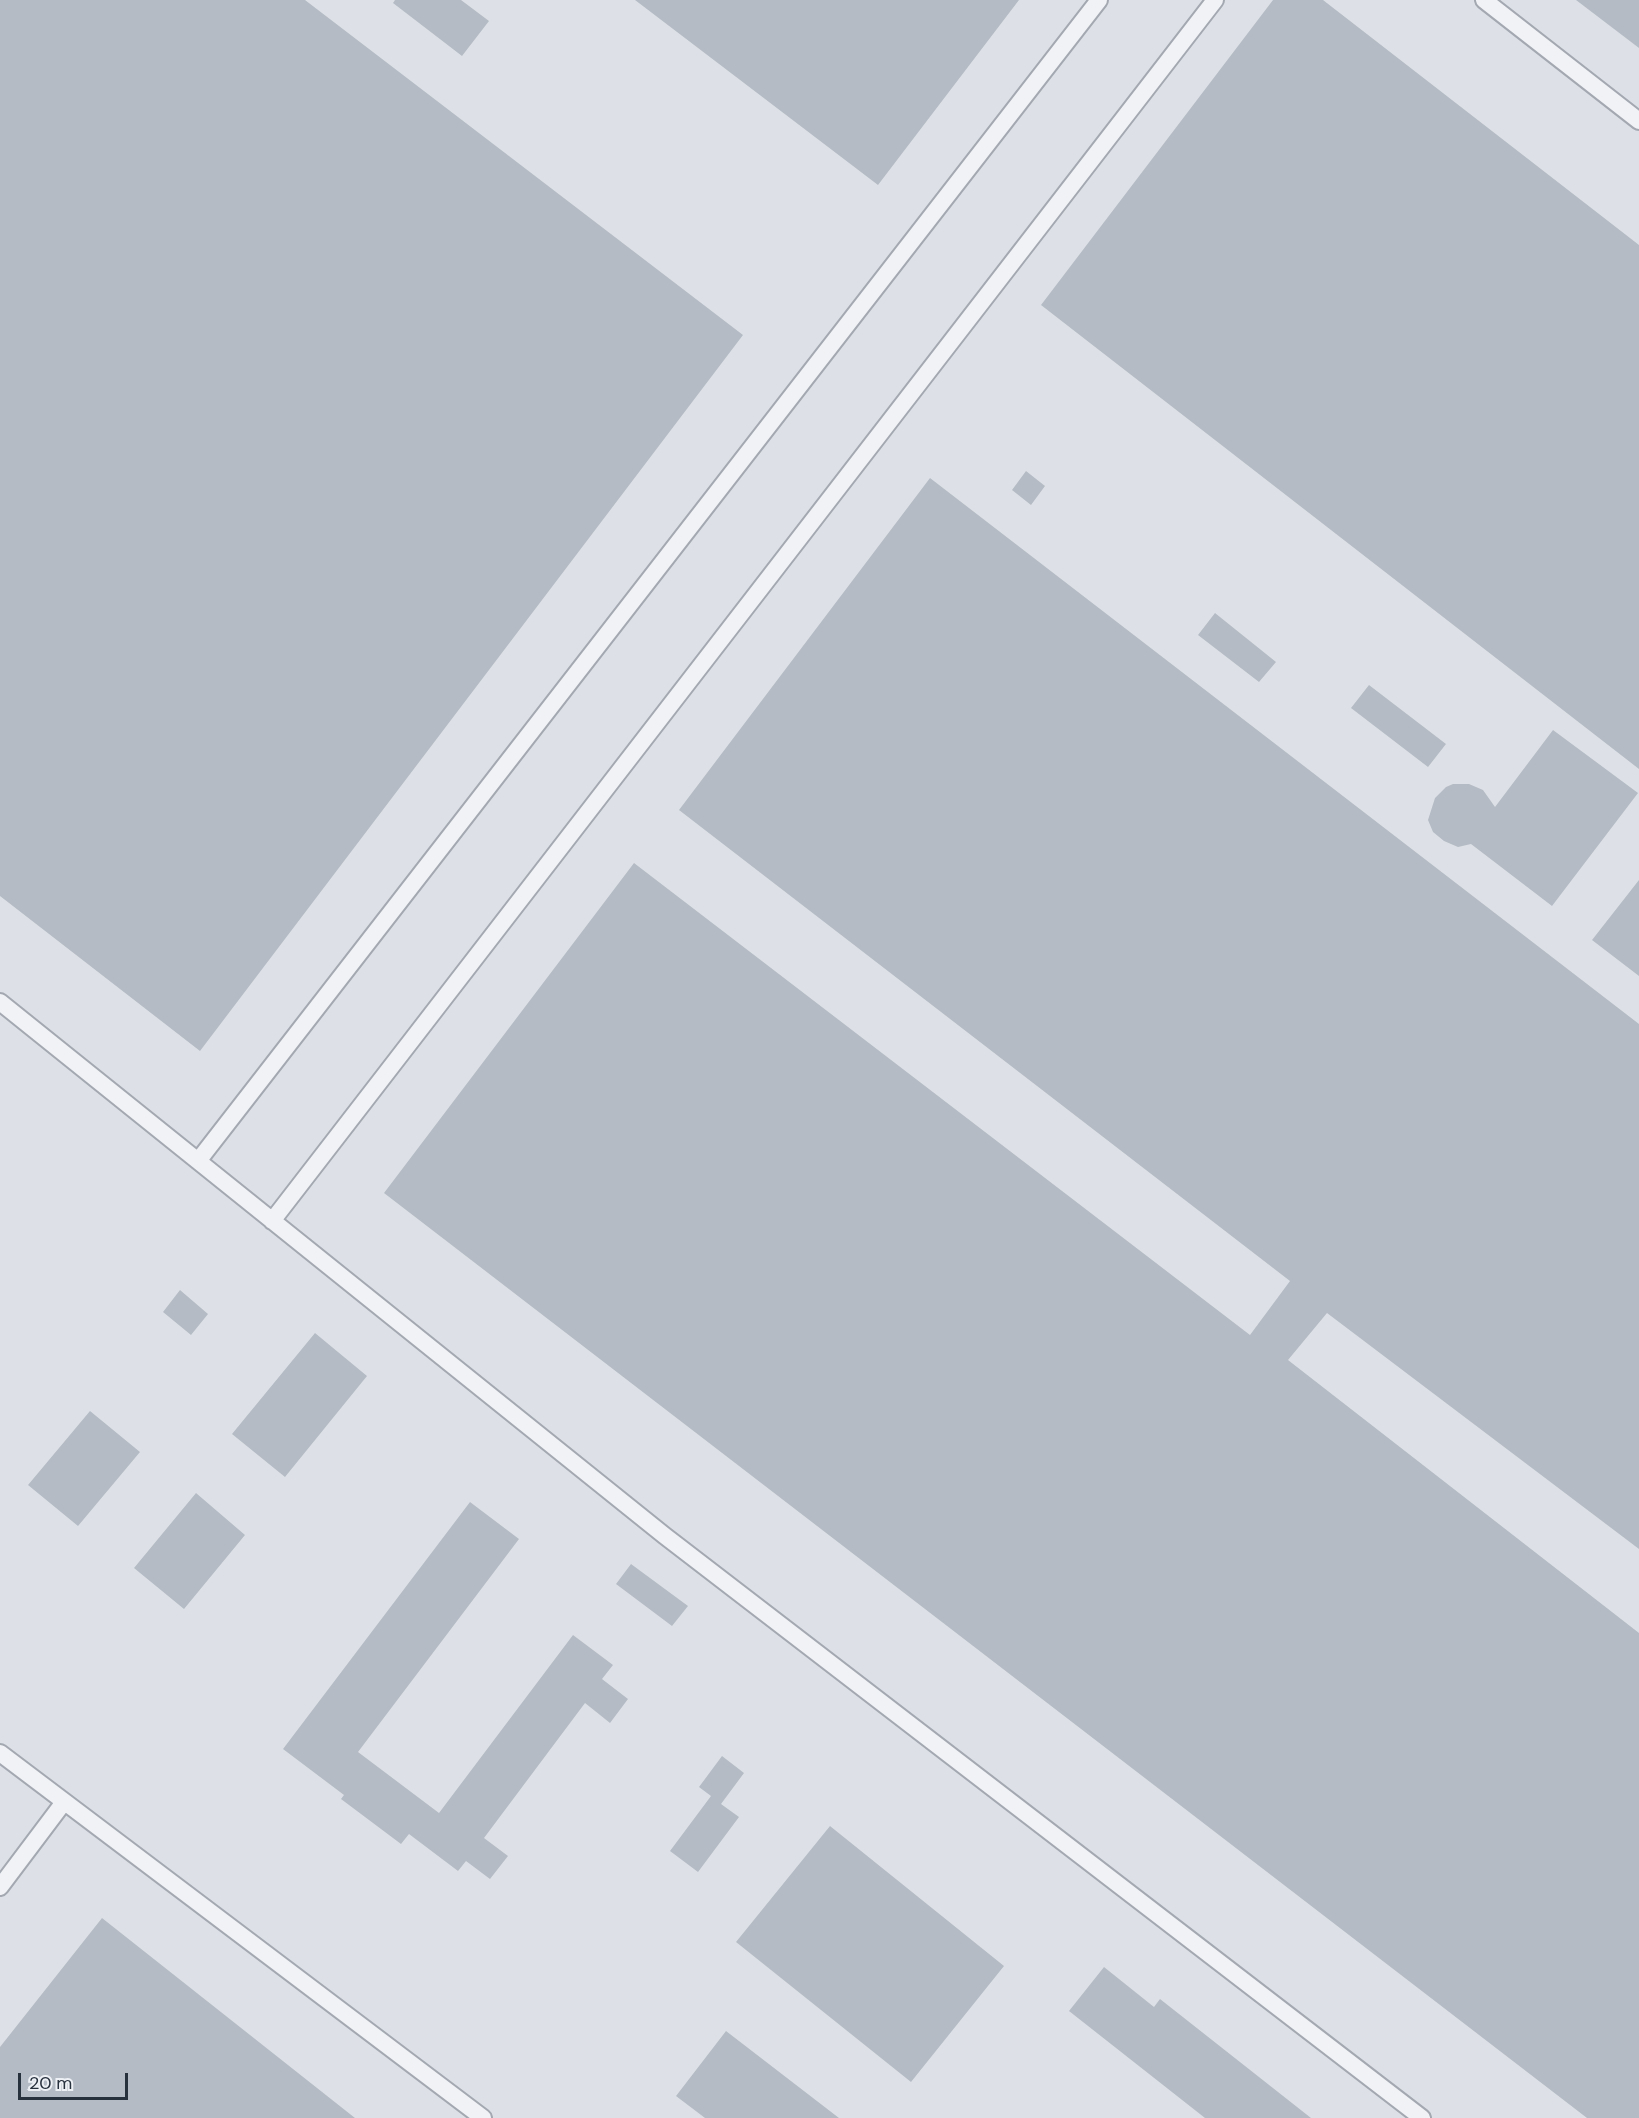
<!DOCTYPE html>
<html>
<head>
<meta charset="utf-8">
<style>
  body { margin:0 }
  #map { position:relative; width:1639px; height:2118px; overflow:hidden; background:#dde1e7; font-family:"DM Sans",sans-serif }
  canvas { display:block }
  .scale { position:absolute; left:18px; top:2073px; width:110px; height:27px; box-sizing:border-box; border:3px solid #27303d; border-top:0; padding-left:8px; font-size:18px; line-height:21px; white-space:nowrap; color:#27303d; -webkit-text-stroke:4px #edf0f5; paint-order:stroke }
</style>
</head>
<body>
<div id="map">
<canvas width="1639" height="2118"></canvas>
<div class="scale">20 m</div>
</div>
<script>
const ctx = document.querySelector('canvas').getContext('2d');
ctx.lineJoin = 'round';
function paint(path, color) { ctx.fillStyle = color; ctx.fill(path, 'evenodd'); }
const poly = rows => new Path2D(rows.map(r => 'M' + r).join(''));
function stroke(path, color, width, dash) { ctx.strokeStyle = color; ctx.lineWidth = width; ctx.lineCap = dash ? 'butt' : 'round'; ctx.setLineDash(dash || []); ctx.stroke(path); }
const building = poly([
  [0,0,305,0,743,335,200,1051,0,896],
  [395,0,461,0,489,21,462,56,393,3],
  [635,0,1019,0,878,185],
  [1273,0,1323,0,1639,245,1639,769,1041,305],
  [1576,0,1639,0,1639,48],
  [1026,471,1045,486,1031,505,1012,490],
  [930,478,1639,1024,1639,1549,1327,1313,1288,1360,1639,1633,1639,2118,1587,2118,384,1193,634,863,1250,1335,1290,1281,679,810],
  [1215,613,1276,662,1259,682,1198,635],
  [1369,685,1446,744,1428,767,1351,708],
  [1553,730,1638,793,1552,906,1471,844,1458,847,1444,841,1433,832,1428,820,1435,798,1446,787,1453,784,1469,784,1483,790,1495,807],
  [1639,880,1639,976,1592,940],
  [180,1290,208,1314,191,1335,163,1312],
  [315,1333,367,1376,285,1477,232,1434],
  [90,1411,140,1452,78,1526,28,1485],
  [196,1493,245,1535,184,1609,134,1568],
  [470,1502,519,1539,358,1752,439,1813,573,1635,613,1665,602,1679,628,1699,610,1723,585,1703,484,1838,508,1856,490,1879,466,1861,458,1871,409,1834,401,1844,341,1799,344,1795,283,1749],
  [631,1564,688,1606,672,1626,616,1584],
  [722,1756,744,1773,721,1804,739,1817,698,1872,670,1851,711,1796,699,1787],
  [830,1826,1004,1966,911,2082,736,1942],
  [102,1918,355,2118,0,2118,0,2047],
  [1104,1967,1154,2007,1160,1999,1311,2118,1205,2118,1069,2011],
  [726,2031,839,2118,705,2118,676,2096]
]);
const service = poly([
  [1484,0,1639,121],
  [0,1002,665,1536,1422,2118],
  [198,1161,1099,0],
  [272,1221,1215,0],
  [0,1753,483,2118],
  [0,1887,64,1802]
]);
paint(building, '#b5bbc4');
stroke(service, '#a3a8b1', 20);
stroke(service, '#f0f2f5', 16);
</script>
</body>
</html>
